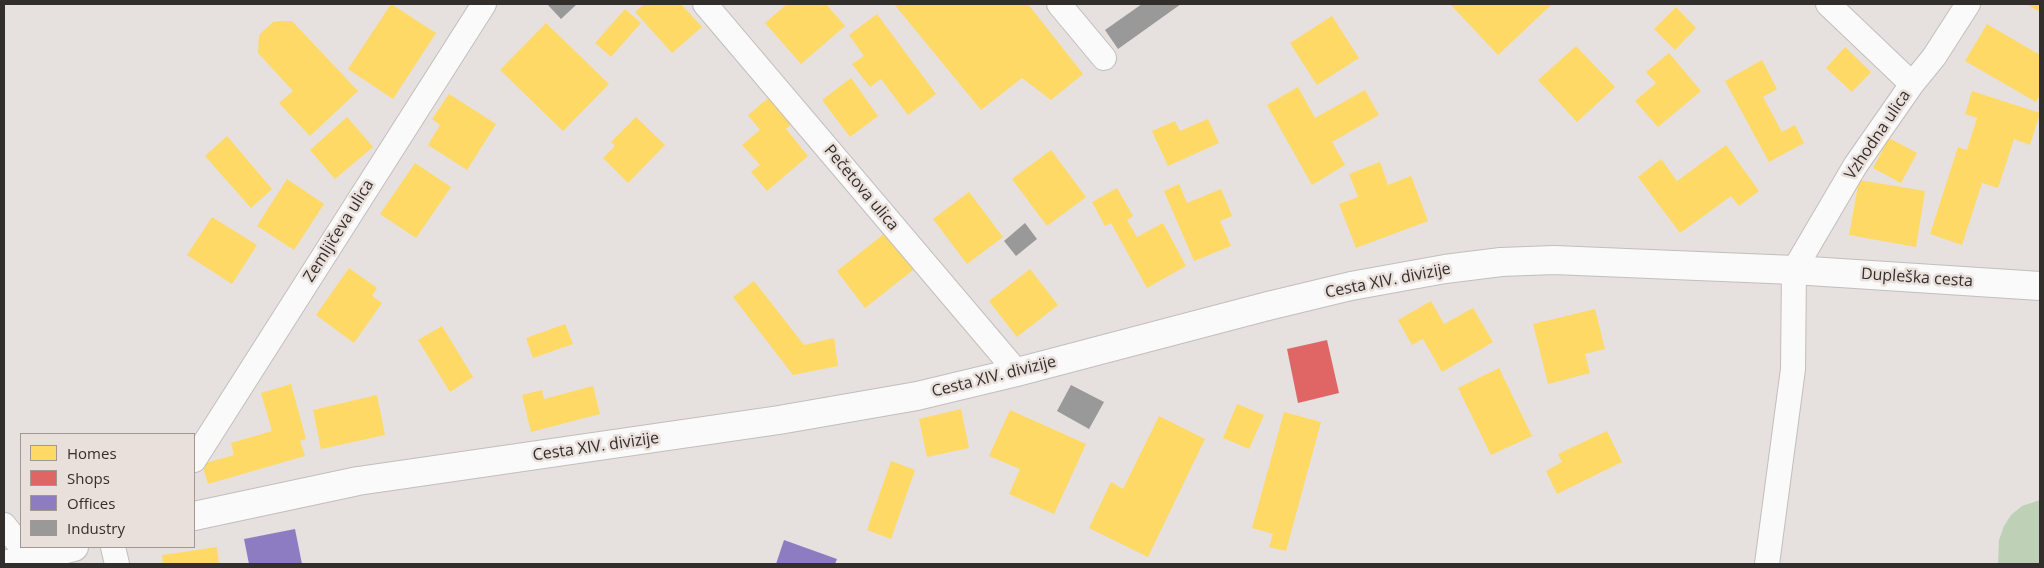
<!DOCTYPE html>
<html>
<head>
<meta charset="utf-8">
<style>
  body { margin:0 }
  #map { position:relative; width:2044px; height:568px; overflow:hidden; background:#e6e0de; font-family:"Open Sans",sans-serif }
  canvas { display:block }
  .frame { position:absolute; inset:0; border:5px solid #322e2c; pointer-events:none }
  .legend { position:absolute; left:20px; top:433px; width:175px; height:115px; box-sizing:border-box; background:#e9dfdb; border:1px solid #a09895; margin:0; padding:6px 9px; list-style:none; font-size:15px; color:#322e2c }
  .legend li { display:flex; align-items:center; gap:10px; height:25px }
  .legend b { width:25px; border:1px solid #a09895 }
</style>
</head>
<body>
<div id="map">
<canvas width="2044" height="568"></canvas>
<div class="frame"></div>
<ul class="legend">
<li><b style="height:14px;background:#ffd966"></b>Homes</li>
<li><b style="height:14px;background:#e06666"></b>Shops</li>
<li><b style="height:14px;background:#8e7cc3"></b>Offices</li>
<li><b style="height:14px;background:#999"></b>Industry</li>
</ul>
</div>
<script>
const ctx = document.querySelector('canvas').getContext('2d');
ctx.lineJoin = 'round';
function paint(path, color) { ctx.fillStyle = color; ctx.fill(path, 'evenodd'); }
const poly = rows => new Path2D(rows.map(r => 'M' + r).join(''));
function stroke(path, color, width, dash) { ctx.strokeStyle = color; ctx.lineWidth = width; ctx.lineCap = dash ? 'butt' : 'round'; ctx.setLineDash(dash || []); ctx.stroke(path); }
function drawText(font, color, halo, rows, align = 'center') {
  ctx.font = font + ' "Open Sans",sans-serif'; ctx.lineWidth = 5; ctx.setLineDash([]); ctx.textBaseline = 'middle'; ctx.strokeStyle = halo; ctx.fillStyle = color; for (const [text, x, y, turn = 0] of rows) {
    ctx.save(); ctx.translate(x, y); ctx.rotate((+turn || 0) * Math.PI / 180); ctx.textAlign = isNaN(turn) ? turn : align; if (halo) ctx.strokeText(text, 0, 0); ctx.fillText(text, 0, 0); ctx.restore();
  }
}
const green = poly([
  [2040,500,2040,564,1998,564,1999,540,2004,526,2011,515,2022,506]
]);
const homes = poly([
  [391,4,436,33,393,99,348,69],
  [644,4,681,4,702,27,672,53,635,12],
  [787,4,826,4,845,26,801,64,765,23],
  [894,4,1028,4,1083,74,1051,100,1022,78,981,110],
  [1450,4,1550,4,1551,5,1498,55],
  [2026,4,2040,4,2040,12],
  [1676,7,1696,28,1675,50,1654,29],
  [625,9,641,23,611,57,595,43],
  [877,14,936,94,908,115,881,79,870,87,852,64,864,56,849,35],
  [1332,16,1359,58,1317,85,1290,43],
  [281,21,292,21,358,91,310,136,279,103,293,91,258,53,259,35,273,22],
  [546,23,609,84,563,131,500,70],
  [1987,24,2040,55,2040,95,2036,102,1965,61],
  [1576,46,1615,87,1577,122,1538,80],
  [1845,47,1871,72,1852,92,1826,68],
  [1669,53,1701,91,1658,127,1635,101,1656,83,1646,72],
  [1762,60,1777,89,1763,97,1782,132,1795,125,1804,143,1769,162,1725,81],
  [851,78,878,116,850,137,822,100],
  [1298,87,1315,118,1365,90,1379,115,1332,142,1345,165,1312,185,1267,105],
  [1972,91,2040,113,2030,145,2014,139,1998,188,1982,183,1962,245,1930,234,1958,147,1967,150,1977,118,1965,114],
  [449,94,496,124,467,170,428,145,440,125,432,119],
  [772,95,795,121,786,129,808,156,767,191,751,172,760,165,742,145,760,130,748,115],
  [347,117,373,147,335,179,310,150],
  [636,117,665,145,628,183,603,158,615,146,611,142],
  [1208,119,1219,143,1168,166,1152,131,1175,121,1180,131],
  [227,136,272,189,251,208,205,156],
  [1889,138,1917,153,1901,183,1873,168],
  [1726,145,1759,191,1739,206,1731,196,1680,233,1638,177,1661,159,1677,181],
  [1051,150,1086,197,1047,226,1012,179],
  [1380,162,1388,185,1411,176,1428,221,1356,248,1339,204,1358,197,1349,174],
  [415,163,451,187,416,238,380,214],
  [287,179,324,204,294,250,257,226],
  [1859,180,1925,191,1916,247,1849,235],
  [1179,184,1187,203,1221,189,1232,216,1220,221,1231,246,1194,261,1164,191],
  [1117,188,1133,216,1127,220,1137,237,1163,223,1186,266,1147,288,1111,223,1105,226,1092,202],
  [969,192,1003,237,967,264,933,219],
  [212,217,257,245,232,284,187,255],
  [889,230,917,267,865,308,837,271],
  [349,268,377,288,372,296,382,303,354,343,316,315],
  [1030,269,1058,305,1017,337,989,301],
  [754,281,804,345,834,338,838,366,793,375,733,297],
  [1431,301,1444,324,1473,308,1493,342,1442,372,1423,339,1412,345,1398,320],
  [1595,309,1605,349,1585,354,1590,373,1548,384,1533,324],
  [565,324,573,344,533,358,526,338],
  [442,326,473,377,450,392,418,340],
  [1499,368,1532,436,1491,455,1458,388],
  [291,384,306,439,300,441,305,456,208,484,202,464,234,455,231,443,272,431,261,393],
  [593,386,600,414,531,432,522,395,542,390,544,399],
  [377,395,385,435,321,449,313,410],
  [1237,404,1264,415,1249,449,1223,438],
  [961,409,969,448,927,457,919,419],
  [1010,410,1086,444,1054,514,1009,494,1020,469,989,456],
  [1284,412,1321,422,1286,551,1269,547,1273,534,1252,528],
  [1159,416,1205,439,1148,557,1089,528,1111,482,1123,489],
  [1607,431,1622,462,1557,494,1546,471,1562,462,1558,454],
  [891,461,915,470,891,539,867,530],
  [217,547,219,564,163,564,162,555]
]);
const shops = poly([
  [1327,340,1339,393,1298,403,1287,349]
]);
const offices = poly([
  [295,529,302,564,249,564,244,539],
  [784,540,837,559,835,564,776,564]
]);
const industry = poly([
  [547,4,575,4,576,5,561,19],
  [1142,4,1181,4,1118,49,1105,30],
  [1025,223,1037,239,1016,256,1004,241],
  [1071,385,1104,402,1089,429,1057,411]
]);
const minor = poly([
  [705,4,1017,372],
  [1059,4,1104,58],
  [1828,4,1912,84],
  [194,460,484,4],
  [4,525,30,558],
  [113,547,117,564],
  [1767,564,1793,369,1794,270,1855,166,1912,84,1934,57,1968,4]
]);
const tertiary = poly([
  [194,516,358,481,779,420,917,396,1017,372,1268,306,1351,286,1445,269,1501,262,1554,260,1794,270,2040,286],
  [8,564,74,547]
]);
const streetNames = [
  ["Vzhodna ulica",1878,135,-56],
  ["Pečetova ulica",861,188,50],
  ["Zemljičeva ulica",339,231,-58],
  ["Dupleška cesta",1917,278,4],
  ["Cesta XIV. divizije",1388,281,-11],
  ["Cesta XIV. divizije",994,377,-14],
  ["Cesta XIV. divizije",596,447,-8]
];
paint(green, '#bed1b7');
paint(homes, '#ffd966');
paint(shops, '#e06666');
paint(offices, '#8e7cc3');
paint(industry, '#999');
stroke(minor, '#c2bebd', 26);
stroke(tertiary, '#c2bebd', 30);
stroke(minor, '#fbfafa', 24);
stroke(tertiary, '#fbfafa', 28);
drawText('16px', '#322e2c', '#e9dfdb', streetNames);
</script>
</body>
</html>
